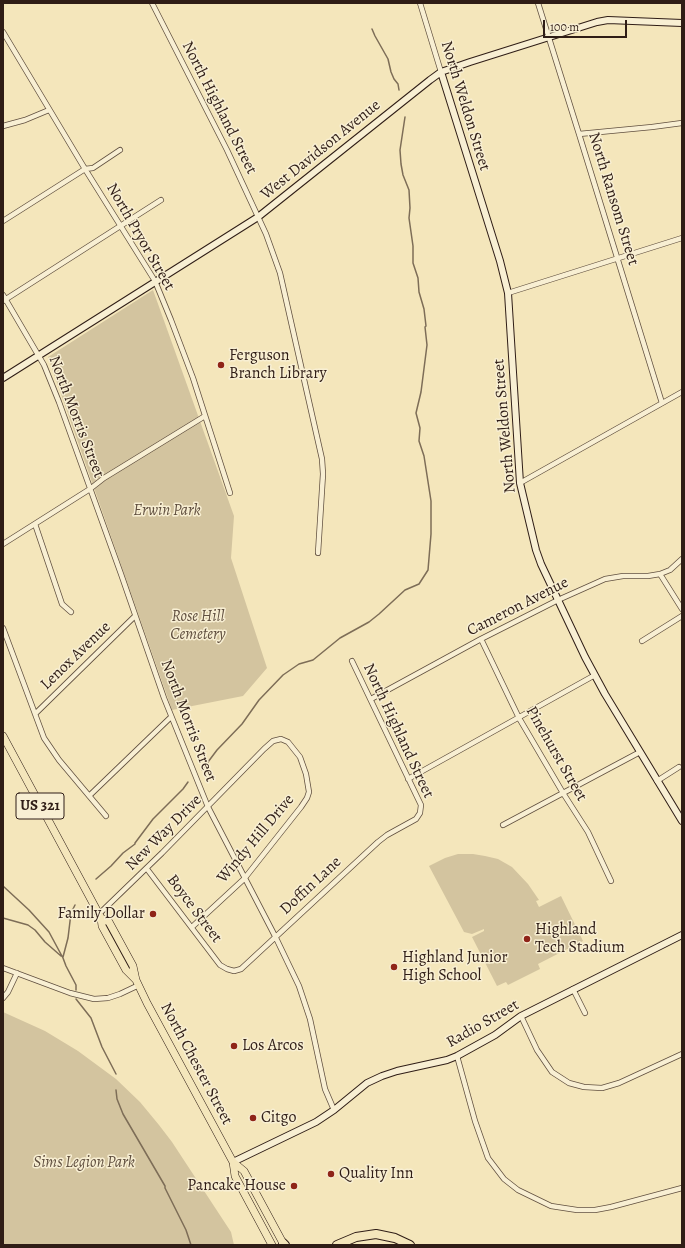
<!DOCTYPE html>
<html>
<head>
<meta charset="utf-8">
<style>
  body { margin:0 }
  #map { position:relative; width:685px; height:1248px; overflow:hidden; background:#f4e6bb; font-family:Alegreya,serif }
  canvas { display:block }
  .frame { position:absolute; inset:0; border:4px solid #2f1d16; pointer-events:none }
  .scale { position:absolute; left:543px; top:20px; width:84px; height:18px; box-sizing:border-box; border:2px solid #2f1d16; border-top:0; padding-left:5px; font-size:12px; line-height:14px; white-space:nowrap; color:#2f1d16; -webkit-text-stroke:3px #f8efd3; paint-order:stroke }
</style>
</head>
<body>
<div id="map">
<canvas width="685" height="1248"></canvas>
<div class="frame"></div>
<div class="scale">100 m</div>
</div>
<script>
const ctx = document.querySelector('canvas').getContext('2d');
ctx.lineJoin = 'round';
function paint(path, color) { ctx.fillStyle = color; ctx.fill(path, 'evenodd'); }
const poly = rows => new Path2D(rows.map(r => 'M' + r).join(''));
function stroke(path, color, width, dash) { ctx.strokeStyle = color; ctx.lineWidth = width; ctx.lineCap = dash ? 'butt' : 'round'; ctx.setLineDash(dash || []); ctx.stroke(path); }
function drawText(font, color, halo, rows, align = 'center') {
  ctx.font = font + ' Alegreya,serif'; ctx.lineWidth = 3; ctx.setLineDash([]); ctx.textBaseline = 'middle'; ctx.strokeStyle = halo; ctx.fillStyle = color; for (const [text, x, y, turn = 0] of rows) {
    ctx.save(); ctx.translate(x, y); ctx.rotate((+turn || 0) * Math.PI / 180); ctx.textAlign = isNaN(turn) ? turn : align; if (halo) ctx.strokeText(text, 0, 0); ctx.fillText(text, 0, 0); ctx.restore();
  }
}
const green = poly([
  [153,290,234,516,231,558,267,668,243,696,172,710,48,357],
  [458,854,473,854,485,856,498,859,512,867,528,884,539,900,536,901,539,907,561,896,583,941,538,964,540,969,508,985,506,982,497,986,472,937,484,931,484,929,472,934,464,932,429,866,445,858],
  [3,1012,45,1031,78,1051,116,1079,140,1102,159,1125,172,1142,231,1232,234,1245,3,1245]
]);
const stream = poly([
  [372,29,375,36,388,59,391,72,394,79,398,84,399,90],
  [202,770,217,750,242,724,259,700,283,675,299,664,313,660,340,638,369,622,379,614,405,590,419,584,428,570,431,534,431,501,424,456,419,441,420,428,416,413,421,392,427,345,425,327,426,326,424,309,419,292,418,278,413,263,413,246,409,218,410,208,409,190,403,175,401,164,400,150,405,117],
  [96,879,111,866,123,853,135,844,135,843,153,819,183,789,188,782],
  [3,886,29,910,49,932,63,958,66,966,76,985,76,990],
  [3,918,28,925,35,930,45,942,61,956],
  [63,957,68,938,71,913,75,905],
  [76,999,91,1018,102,1047,116,1074],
  [116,1090,117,1099,123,1114,165,1186,165,1188,186,1230,191,1245]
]);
const street = poly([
  [152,3,227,150,266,234,280,273,322,459,323,474,318,553],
  [420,3,441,72],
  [538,3,579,134,662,403],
  [3,32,85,169,155,281,171,320,193,378,230,493],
  [3,126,25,120,49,110],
  [579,134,652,127,682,123],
  [3,221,85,169,93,168,120,150],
  [508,293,682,238],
  [3,295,44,365,59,402,121,574,164,698,208,807,276,938,299,986,310,1019,325,1089,334,1110],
  [3,301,161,200],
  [520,483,682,392],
  [35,524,62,604,71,612],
  [3,544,90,489,104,478,205,416],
  [660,574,682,609],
  [3,628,44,738,59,760,106,816],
  [481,639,519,718,563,793,588,832,611,881],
  [642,641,682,616],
  [371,699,481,639,558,600,605,579,623,576,648,576,660,574,670,570,682,559],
  [35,714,135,616],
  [408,779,595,675],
  [657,781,679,767],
  [89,796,171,717],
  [503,825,640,752],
  [147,869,220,965,227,969,234,971,241,969,378,842,387,835,416,819,420,813,421,805,352,661],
  [99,914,162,853,264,749,273,741,281,739,288,742,300,757,306,774,309,792,307,798,301,807,244,879,192,927],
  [3,968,70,993,94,999,108,998,120,994,139,985],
  [573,989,585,1013],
  [3,998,8,992,17,973],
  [521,1016,537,1050,552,1072,569,1083,584,1087,602,1088,619,1083,682,1054],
  [457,1056,475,1121,488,1158,504,1179,518,1190,551,1206,577,1210,595,1210,611,1207,682,1188]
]);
const secondary = poly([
  [441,72,500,261,508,293,520,483,536,550,541,564,585,657,605,694,682,821],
  [3,378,258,217,430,80,441,72,470,62,597,22,608,20,682,23],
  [233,1162,316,1122,334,1110,367,1083,382,1076,397,1071,447,1060,457,1056,495,1035,521,1016,682,935]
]);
const primary = poly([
  [3,736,101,918,102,926,126,970,136,980],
  [101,918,109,922,133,966,136,980,147,1003,233,1162,235,1176,272,1245],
  [233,1162,244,1171,284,1245]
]);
const highway = poly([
  [283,1243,285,1245],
  [337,1245,356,1237,376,1234,395,1238,410,1245]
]);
const markers = [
  [221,365,4,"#8f2418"],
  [153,914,4,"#8f2418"],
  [527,939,4,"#8f2418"],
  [394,967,4,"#8f2418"],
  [234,1046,4,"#8f2418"],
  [253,1118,4,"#8f2418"],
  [331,1174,4,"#8f2418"],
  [294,1186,4,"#8f2418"]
];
const shields = [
  [40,806,48]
];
const shieldNames = [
  ["US 321",40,806]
];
const streetNames = [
  ["North Weldon Street",465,106,73],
  ["North Highland Street",219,108,63],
  ["West Davidson Avenue",321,150,-39],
  ["North Ransom Street",613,199,73],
  ["North Pryor Street",140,237,60],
  ["North Morris Street",76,417,69],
  ["North Weldon Street",505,426,-95],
  ["Cameron Avenue",518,607,-27],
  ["Lenox Avenue",76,656,-44],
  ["North Morris Street",188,721,69],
  ["North Highland Street",398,731,65],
  ["Pinehurst Street",556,754,60],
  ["New Way Drive",164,833,-45],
  ["Windy Hill Drive",256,839,-50],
  ["Doffin Lane",311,886,-43],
  ["Boyce Street",194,909,53],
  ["Radio Street",483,1024,-30],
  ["North Chester Street",196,1064,62]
];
const poiNames = [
  ["Ferguson",229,356],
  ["Branch Library",229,374],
  ["Family Dollar",145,914,"right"],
  ["Highland",535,930],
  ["Tech Stadium",535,948],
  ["Highland Junior",402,958],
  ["High School",402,976],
  ["Los Arcos",242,1046],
  ["Citgo",261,1118],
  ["Quality Inn",339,1174],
  ["Pancake House",286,1186,"right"]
];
const parkNames = [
  ["Erwin Park",167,511],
  ["Rose Hill",198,617],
  ["Cemetery",198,635],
  ["Sims Legion Park",84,1163]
];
paint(green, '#d3c49f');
stroke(stream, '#7d6d57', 1.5);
stroke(street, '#604f3f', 6);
stroke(secondary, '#2f1d16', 8);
stroke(primary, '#2f1d16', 8);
stroke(highway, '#2f1d16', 10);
stroke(street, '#f8efd3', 4.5);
stroke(secondary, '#f8efd3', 6);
stroke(primary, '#f4e6bb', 7);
stroke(highway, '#f4e6bb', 8);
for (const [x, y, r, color] of markers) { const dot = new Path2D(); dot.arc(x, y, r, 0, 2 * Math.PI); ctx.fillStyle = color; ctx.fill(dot); stroke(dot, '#f8efd3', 1.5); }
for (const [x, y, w] of shields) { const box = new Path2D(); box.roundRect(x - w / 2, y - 13, w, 26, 3); ctx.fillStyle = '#f8efd3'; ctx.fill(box); stroke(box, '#2f1d16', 1); }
drawText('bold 15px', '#2f1d16', null, shieldNames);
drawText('16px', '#2f1d16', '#f8efd3', streetNames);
drawText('16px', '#2f1d16', '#f8efd3', poiNames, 'left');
drawText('italic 16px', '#604f3f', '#f8efd3', parkNames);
</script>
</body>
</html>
